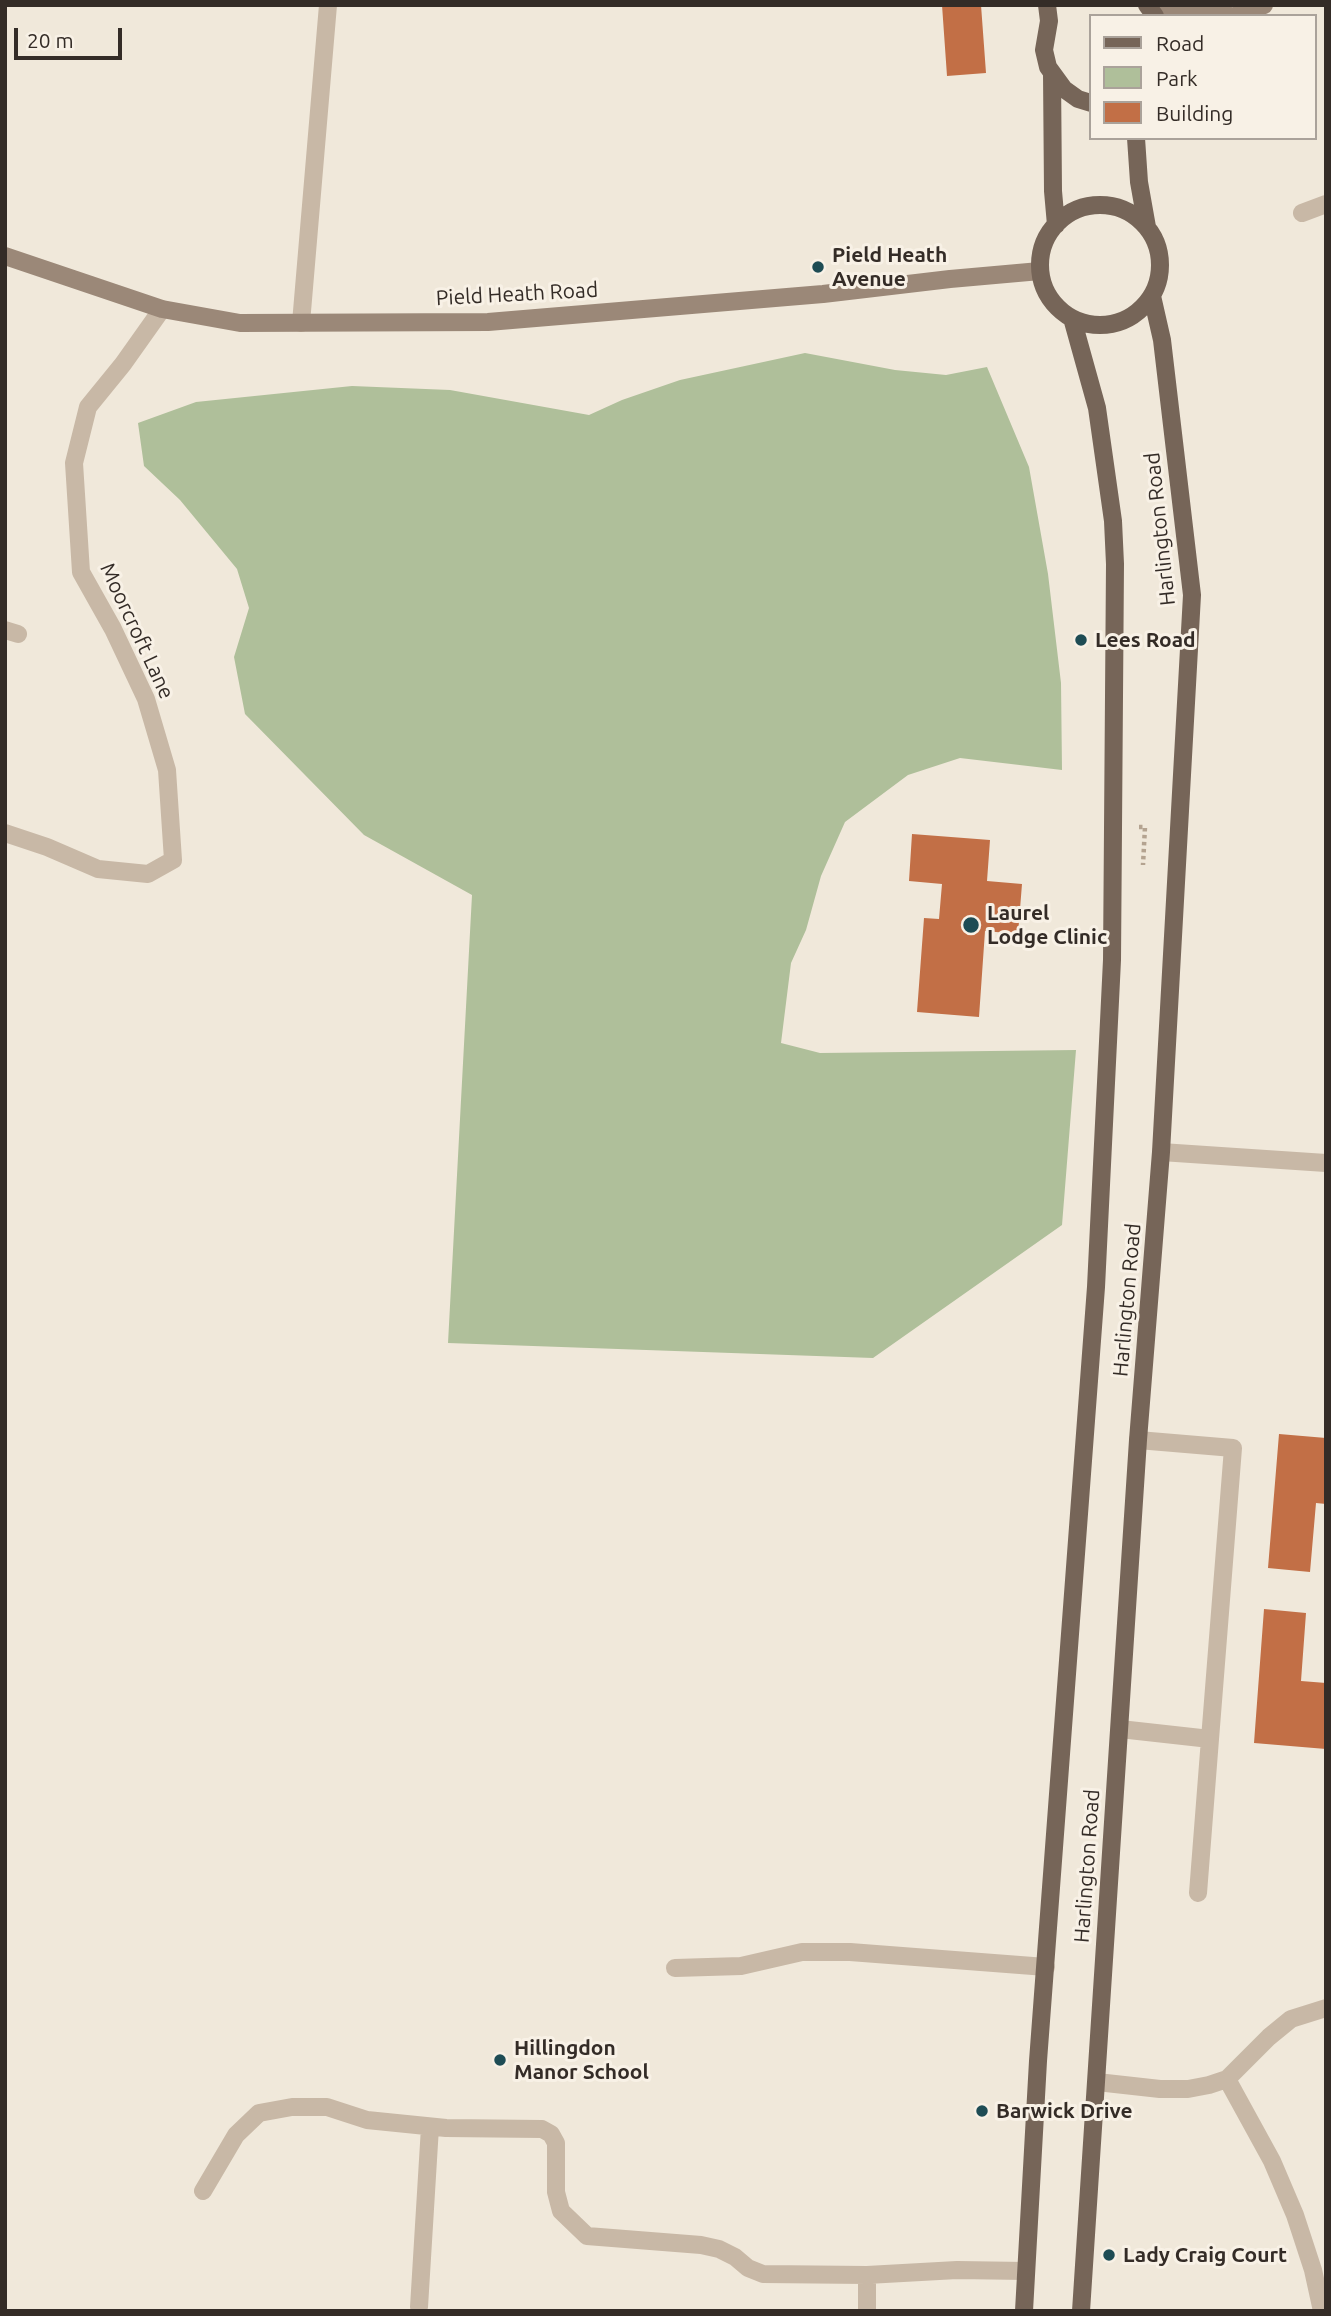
<!DOCTYPE html>
<html>
<head>
<meta charset="utf-8">
<style>
  body { margin:0 }
  #map { position:relative; width:1331px; height:2316px; overflow:hidden; background:#f0e8da; font-family:Ubuntu,sans-serif }
  canvas { display:block }
  .frame { position:absolute; inset:0; border:7px solid #342c27; pointer-events:none }
  .legend { position:absolute; left:1089px; top:14px; width:228px; height:126px; box-sizing:border-box; background:#f8f1e6; border:2px solid #aaa29a; margin:0; padding:9px 12px; list-style:none; font-size:21px; color:#342c27 }
  .legend li { display:flex; align-items:center; gap:14px; height:35px }
  .legend b { width:35px; border:2px solid #aaa29a }
  .scale { position:absolute; left:14px; top:28px; width:108px; height:32px; box-sizing:border-box; border:4px solid #342c27; border-top:0; padding-left:9px; font-size:21px; line-height:24px; white-space:nowrap; color:#342c27; -webkit-text-stroke:5px #f8f1e6; paint-order:stroke }
</style>
</head>
<body>
<div id="map">
<canvas width="1331" height="2316"></canvas>
<div class="frame"></div>
<ul class="legend">
<li><b style="height:9px;background:#766558"></b>Road</li>
<li><b style="height:19px;background:#afbf9a"></b>Park</li>
<li><b style="height:19px;background:#c26f46"></b>Building</li>
</ul>
<div class="scale">20 m</div>
</div>
<script>
const ctx = document.querySelector('canvas').getContext('2d');
ctx.lineJoin = 'round';
function paint(path, color) { ctx.fillStyle = color; ctx.fill(path, 'evenodd'); }
const poly = rows => new Path2D(rows.map(r => 'M' + r).join(''));
function stroke(path, color, width, dash) { ctx.strokeStyle = color; ctx.lineWidth = width; ctx.lineCap = dash ? 'butt' : 'round'; ctx.setLineDash(dash || []); ctx.stroke(path); }
function drawText(font, color, halo, rows, align = 'center') {
  ctx.font = font + ' Ubuntu,sans-serif'; ctx.lineWidth = 6; ctx.setLineDash([]); ctx.textBaseline = 'middle'; ctx.strokeStyle = halo; ctx.fillStyle = color; for (const [text, x, y, turn = 0] of rows) {
    ctx.save(); ctx.translate(x, y); ctx.rotate((+turn || 0) * Math.PI / 180); ctx.textAlign = isNaN(turn) ? turn : align; if (halo) ctx.strokeText(text, 0, 0); ctx.fillText(text, 0, 0); ctx.restore();
  }
}
const green = poly([
  [805,353,895,370,946,375,987,367,1029,467,1048,574,1061,683,1062,770,960,758,908,775,845,822,821,876,806,930,791,963,781,1043,820,1053,1076,1050,1062,1225,873,1358,448,1343,472,895,364,835,245,714,234,657,249,608,237,569,180,500,144,466,138,423,196,402,352,386,450,390,589,415,622,400,680,380]
]);
const building = poly([
  [942,5,981,5,986,73,947,76],
  [912,834,990,840,987,881,1022,884,1018,934,985,931,979,1017,917,1012,924,918,939,919,942,884,909,881],
  [1279,1434,1326,1438,1326,1504,1316,1503,1310,1572,1268,1568],
  [1264,1609,1306,1613,1301,1681,1326,1683,1326,1749,1254,1743]
]);
const path = poly([
  [1139,827,1145,827,1143,865]
]);
const lane = poly([
  [1120,1729,1210,1739,1233,1448,1138,1440],
  [1198,1893,1210,1739],
  [203,2191,236,2135,259,2113,292,2107,327,2107,367,2120,446,2128,542,2129,551,2134,556,2143,556,2192,561,2211,587,2236,701,2245,719,2249,735,2257,748,2268,763,2274,867,2275],
  [419,2307,430,2127],
  [867,2311,867,2275,957,2270,1026,2271]
]);
const street = poly([
  [1302,213,1326,204],
  [301,323,328,5],
  [5,630,18,634],
  [5,833,47,847,98,869,148,874,173,860,167,770,146,699,113,629,81,572,74,463,88,407,123,364,162,309],
  [1161,1152,1326,1163],
  [675,1968,741,1966,802,1952,850,1952,1046,1967],
  [1227,2079,1272,2161,1295,2215,1313,2270,1322,2311],
  [1097,2082,1160,2089,1188,2089,1209,2085,1227,2079,1269,2037,1291,2019,1326,2008]
]);
const secondary = poly([
  [1164,5,1230,16],
  [1235,16,1264,5],
  [5,256,162,309,240,323,488,322,823,294,950,279,1040,271]
]);
const primary = poly([
  [1047,5,1049,21,1044,50,1048,67,1064,89,1078,99,1091,103],
  [1147,5,1155,16],
  [1052,74,1053,191,1056,225],
  [1136,138,1139,182,1147,227],
  '1040 265a60 60 0 1 1 120 0a60 60 0 1 1-120 0Z',
  [1024,2311,1038,2061,1096,1287,1112,960,1115,564,1113,521,1097,408,1072,318],
  [1081,2311,1138,1440,1161,1152,1192,595,1162,340,1152,296]
]);
const markers = [
  [818,267,7,"#1e4c54"],
  [1081,640,7,"#1e4c54"],
  [971,925,9,"#1e4c54"],
  [500,2060,7,"#1e4c54"],
  [982,2111,7,"#1e4c54"],
  [1109,2255,7,"#1e4c54"]
];
const poiNames = [
  ["Pield Heath",832,255],
  ["Avenue",832,279],
  ["Lees Road",1095,640],
  ["Laurel",987,913],
  ["Lodge Clinic",987,937],
  ["Hillingdon",514,2048],
  ["Manor School",514,2072],
  ["Barwick Drive",996,2111],
  ["Lady Craig Court",1123,2255]
];
const streetNames = [
  ["Pield Heath Road",517,294,-3],
  ["Harlington Road",1160,529,-96],
  ["Moorcroft Lane",137,631,65],
  ["Harlington Road",1127,1300,-85],
  ["Harlington Road",1087,1866,-86]
];
paint(green, '#afbf9a');
paint(building, '#c26f46');
stroke(path, '#b4a390', 4.5, [3.5, 3.5]);
stroke(lane, '#c8b8a6', 18);
stroke(street, '#c8b8a6', 18);
stroke(secondary, '#9b8878', 18);
stroke(primary, '#766558', 18);
for (const [x, y, r, color] of markers) { const dot = new Path2D(); dot.arc(x, y, r, 0, 2 * Math.PI); ctx.fillStyle = color; ctx.fill(dot); stroke(dot, '#f8f1e6', 2.5); }
drawText('bold 21px', '#342c27', '#f8f1e6', poiNames, 'left');
drawText('21px', '#342c27', '#f8f1e6', streetNames);
</script>
</body>
</html>
